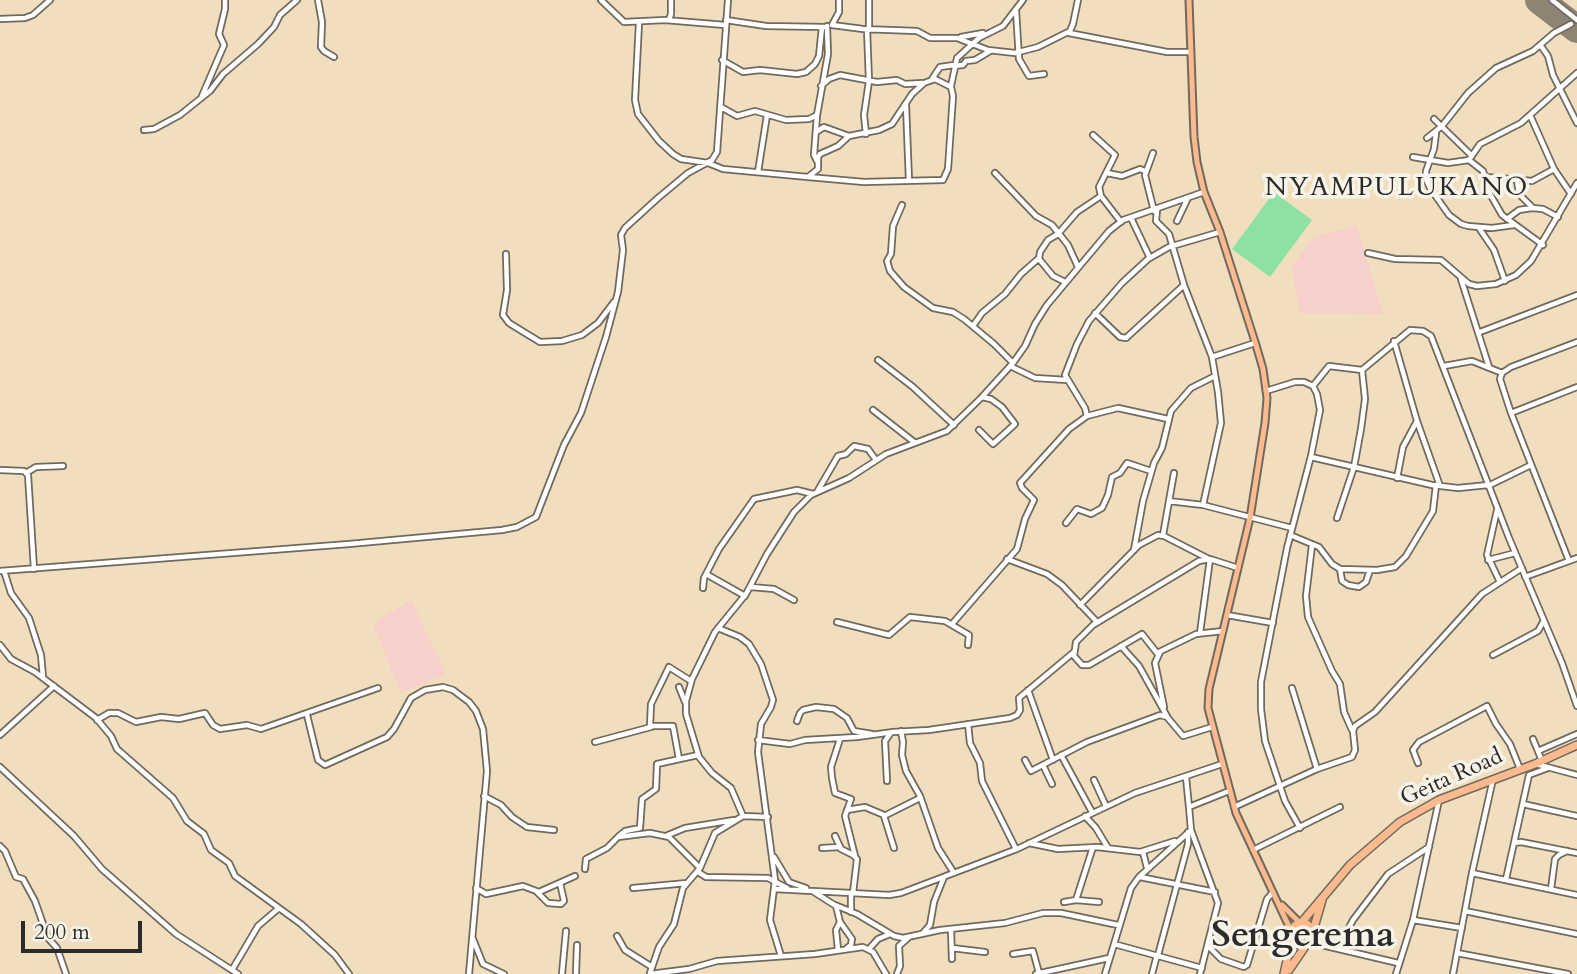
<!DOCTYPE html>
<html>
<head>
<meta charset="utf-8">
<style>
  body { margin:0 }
  #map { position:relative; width:1577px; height:974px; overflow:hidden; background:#f0debe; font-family:Cardo,serif }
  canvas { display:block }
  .scale { position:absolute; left:21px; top:921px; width:121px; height:32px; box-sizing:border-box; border:4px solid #2b2b2b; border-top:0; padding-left:9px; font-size:21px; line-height:24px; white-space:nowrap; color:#2b2b2b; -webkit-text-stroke:5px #f7f3e8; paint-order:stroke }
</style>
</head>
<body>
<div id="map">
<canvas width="1577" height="974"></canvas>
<div class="scale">200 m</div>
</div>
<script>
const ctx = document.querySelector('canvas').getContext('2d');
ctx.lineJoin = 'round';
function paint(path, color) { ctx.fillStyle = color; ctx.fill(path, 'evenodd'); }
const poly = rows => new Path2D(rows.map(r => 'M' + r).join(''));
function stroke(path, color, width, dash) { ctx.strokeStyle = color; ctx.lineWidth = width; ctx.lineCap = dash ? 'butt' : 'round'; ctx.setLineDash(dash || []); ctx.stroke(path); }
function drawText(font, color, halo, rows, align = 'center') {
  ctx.font = font + ' Cardo,serif'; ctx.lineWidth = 7; ctx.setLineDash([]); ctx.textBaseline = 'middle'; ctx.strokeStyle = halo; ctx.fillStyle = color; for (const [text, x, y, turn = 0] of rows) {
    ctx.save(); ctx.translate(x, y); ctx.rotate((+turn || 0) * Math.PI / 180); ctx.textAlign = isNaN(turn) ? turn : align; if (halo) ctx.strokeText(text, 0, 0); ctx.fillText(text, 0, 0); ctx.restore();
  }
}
const built = poly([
  [1357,226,1383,314,1300,313,1292,266,1314,237],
  [411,600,446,674,401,693,373,623]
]);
const green = poly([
  [1274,192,1312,220,1270,277,1232,249]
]);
const runway = poly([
  [1539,0,1577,29]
]);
const minor = poly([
  [318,0,322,22,321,47,324,51,334,57],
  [601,0,624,22,665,20,725,25],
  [869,0,869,30],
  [1552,0,1577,20],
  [1016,10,1019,59,1029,76,1044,74],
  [0,19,25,18,33,15,50,0],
  [669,20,671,14,671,0],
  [726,20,766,26,824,27],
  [639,23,635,100,638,114,659,141,673,154,681,159,708,163,723,169,808,177,864,182,943,180,948,169,953,96,951,87,935,79,924,83,912,94,892,124,879,130,849,136,838,146,820,154,818,157,818,169,808,177],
  [832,25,863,29,917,31,930,38,957,38,988,50,1015,53,1038,47,1070,31,1073,24,1078,0],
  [832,25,839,12,839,0],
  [1069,33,1167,52,1190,52],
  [961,37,983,33],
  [1541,46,1548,56,1553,75,1577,123],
  [722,60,743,72,760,70,797,74,806,72,815,64,819,56,822,27],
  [954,66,963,65,966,61,975,60,990,51],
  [932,79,940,67,954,65],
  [821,86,829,79,840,75,877,82,897,80,905,84,922,83],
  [951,86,957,58,979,38,1003,26,1023,0],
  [202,96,224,45,219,34,225,9,225,0],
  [906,105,909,181],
  [721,107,737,116,755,111,786,120,809,119,817,115],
  [1530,115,1554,169,1571,194],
  [1434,119,1471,155],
  [144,130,154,129,180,115,210,91,223,74,258,44,274,27,280,15,297,0],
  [816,132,824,127,849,136],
  [1436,133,1434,149,1426,171,1426,179,1430,188,1449,215,1461,224,1468,226,1492,228,1514,225],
  [866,134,864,115,869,81,867,29],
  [1093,135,1115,155,1099,187,1101,196,1121,222],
  [1427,138,1442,126,1468,93,1496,68,1533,51,1554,33,1571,24],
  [1153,153,1145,175,1154,211],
  [1413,157,1448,163,1469,160,1480,144,1521,123,1577,73],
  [1469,160,1483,171,1490,194,1502,215,1543,245],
  [817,161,814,155,817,115,828,54,827,26],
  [758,172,767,115],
  [995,173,1036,216,1052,225,1068,245,1078,267],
  [1107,173,1122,176,1140,169,1145,171],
  [1486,177,1532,181,1554,169],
  [1517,180,1519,194,1532,207],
  [902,205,893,226,891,254,887,261,890,271,904,287,933,308,953,312,964,319,994,344,1013,363],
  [1157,210,1156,221,1169,234,1184,285,1212,357,1218,392,1221,423,1203,505],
  [1131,218,1150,258],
  [1507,219,1519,210,1532,208,1543,209,1558,217],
  [1177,221,1187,200],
  [1479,228,1494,250,1505,281],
  [1368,253,1395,259,1441,260,1469,284,1477,286,1496,284,1516,275,1531,261,1577,183],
  [506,254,507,290,503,315,509,323,540,342,562,341,582,335,598,323,614,302],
  [1461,279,1489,367],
  [1065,282,1053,276,1039,259,1040,252,1048,240,1058,234,1077,212,1101,196],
  [1095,313,1120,337,1126,338,1184,285],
  [973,326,982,313,1005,294,1021,274,1038,259],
  [1480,332,1577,295],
  [1394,341,1417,421,1440,486],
  [1212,357,1255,343],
  [878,360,913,387,954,425],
  [1010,366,1035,378,1067,380],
  [1444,366,1472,361,1502,373],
  [1313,386,1329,366,1362,370,1410,330,1423,331,1431,336,1509,538,1562,663,1577,706],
  [1266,391,1295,382,1304,382,1313,386,1317,394,1320,410,1311,456,1287,548,1261,682,1261,709,1265,741,1285,801,1300,828],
  [873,410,914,442],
  [1511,413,1577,387],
  [1087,416,1085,408,1065,375,1077,344,1089,321,1122,283,1148,259,1169,247,1220,232],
  [979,430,993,444,1015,424,1002,407,991,399,982,397],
  [1311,457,1432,485,1458,488,1488,485],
  [0,470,24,471,28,475,34,569],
  [26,473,36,467,63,466],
  [1397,478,1403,447,1417,421],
  [1488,486,1531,465],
  [817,492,838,456,846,454,854,446,868,449,876,460],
  [1169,501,1203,505,1292,528],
  [1497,510,1487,555,1500,582],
  [1337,518,1354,467,1361,429,1365,399,1362,370],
  [1066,523,1077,509,1091,514,1102,508,1108,495,1112,477,1120,473,1127,463,1151,471],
  [1163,535,1174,473],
  [1290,535,1319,547,1332,564,1340,569,1377,570,1395,567,1406,556,1433,511,1436,485],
  [1312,545,1306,596,1308,617,1332,671,1340,684,1344,712,1352,730],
  [1134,550,1143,501,1154,463,1162,448,1171,411,1191,388,1215,376],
  [1007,559,1047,574,1062,585,1097,622],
  [1488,560,1515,553],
  [1569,561,1511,413,1500,379,1502,373,1511,367,1577,342],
  [1340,569,1342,581,1348,585,1359,587,1366,582,1370,570],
  [0,571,349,544,502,530,517,527,536,517,564,445,581,413,606,337,618,292,623,250,621,235,625,228,658,198,688,173,712,160,717,152,728,0],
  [4,571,11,593,29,618,41,655,43,677],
  [706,574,745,596],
  [1525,577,1577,558],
  [751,587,774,589,794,600],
  [703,588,704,578,719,549,754,499,797,490,813,494],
  [1080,605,1139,545,1158,535,1164,536,1207,558],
  [1227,615,1273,623],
  [837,622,889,635,910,617,945,621,969,635,968,645],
  [952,624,1017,549,1025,519,1034,500,1022,488,1020,483,1069,429,1087,416,1118,408,1168,419],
  [718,628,740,637,749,644,761,664,773,700,771,707,761,724,758,752,775,880,770,920,781,956],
  [1223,631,1196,634,1157,653,1142,634,1089,665,1082,665,1074,656,1076,642,1093,625,1199,561,1210,559,1238,568],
  [1200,633,1210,559],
  [0,645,11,659,35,672,96,718,111,736,117,749,173,798,187,821,204,834,211,850,229,863,235,876,301,924,335,955,349,974],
  [1121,646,1139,666,1168,718],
  [1160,652,1155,663,1164,707],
  [1493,655,1538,631,1543,622],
  [679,687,685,702],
  [1292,688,1317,769],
  [1028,690,1053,760],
  [307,715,318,760,325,765,387,737,394,729,411,698,425,690,443,687,453,690,469,702,476,711,483,729,487,771,469,974],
  [97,720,109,713,118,713,136,722,161,717,179,719,205,713,213,725,220,729,247,725,261,729,378,688],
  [797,721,800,713,803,710,816,707,834,709,847,718,854,731,872,734],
  [968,724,970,743,980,763,982,781,1016,849],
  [901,731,903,742,902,755,906,771,920,796,938,848,954,873],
  [0,735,54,686],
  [840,739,831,767,832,778,835,793,851,799,845,816,855,856],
  [1533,739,1542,761],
  [758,740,790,744,805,740,857,737,893,732,929,730,1010,718,1017,715,1020,710,1019,698,1074,652],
  [595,742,651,727],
  [1538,751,1577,734],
  [1061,755,1092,812],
  [679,759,673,726,650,726,651,704,669,667,691,681],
  [1025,760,1031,771,1087,742,1160,715,1167,717,1183,736,1212,727],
  [1418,763,1413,750,1419,742,1487,706,1496,724,1510,744,1520,769],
  [1536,764,1577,775],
  [1043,765,1052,784],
  [0,767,74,836,102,869,176,934,238,974],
  [1186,777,1189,807],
  [1094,780,1106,806],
  [887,781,885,741,890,734],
  [484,796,501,805,512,817,527,827,554,830],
  [1523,804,1577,816],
  [1234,807,1317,769,1352,757,1355,750,1353,731,1355,726,1375,712,1482,594,1522,568],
  [847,810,865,807,884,815],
  [743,816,731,788,712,773,699,757,686,714,686,701,692,679,715,632,746,594,767,554,794,512,811,495,849,478,886,454,947,431,982,397,1013,363,1025,346,1035,324,1047,305,1109,231,1123,220,1204,192],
  [1085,816,1096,828,1108,848],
  [668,835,685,828,734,820],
  [619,836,625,831,640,828,642,799,656,789,657,764,698,755],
  [835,836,841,849,853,855,857,859,853,893],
  [1029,843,1058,849,1097,847,1140,852,1175,841],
  [1514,843,1521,842,1577,853],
  [0,846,5,851,16,877,23,879,35,901,48,938,57,948,66,974],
  [822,848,839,847],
  [894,848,884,816,920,798],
  [1253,850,1340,807],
  [1143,852,1147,868],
  [774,857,789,882,806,888],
  [585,869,586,859,607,848,618,837,650,833,669,837,700,868],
  [698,872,706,877,768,878,787,888],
  [1472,873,1577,895],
  [1140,877,1215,892],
  [1506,879,1529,775,1548,768],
  [476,888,486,894,523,886,539,892,575,876],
  [633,888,687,883],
  [774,889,889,895,901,893,1017,849,1135,793,1222,764],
  [1551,889,1555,859,1559,855,1567,851],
  [537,892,548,903,561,904,564,901,560,883],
  [814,892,836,906,840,922,852,939,851,945,847,948],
  [851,893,851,912],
  [1076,900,1099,902],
  [1064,902,1076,900,1093,847],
  [835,905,857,914,894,936,903,938,940,930,1005,923,1043,913,1061,913,1118,925],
  [1465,911,1577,934],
  [1413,920,1462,928],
  [951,930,952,959],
  [923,933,930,925,934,902,944,877],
  [1313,933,1331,945],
  [617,936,625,950,652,967],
  [473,939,483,964,504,974],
  [1309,942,1398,963],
  [1114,944,1202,968],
  [1208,946,1221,959,1244,967,1247,965,1267,899,1273,892],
  [952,948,985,952],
  [1338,948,1353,920,1388,874,1429,847],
  [869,949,878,939,890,934],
  [838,950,836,930,840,922],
  [1457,953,1568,974],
  [1013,954,1033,951,1039,973],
  [1158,955,1188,844,1188,832],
  [232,970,258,926,279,908],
  [650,973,659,947,674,924,683,888,700,868,715,833,743,816,768,817],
  [562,974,566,931],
  [576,974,577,945],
  [650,974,689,969,717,961,815,954,863,947,873,952,886,974],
  [897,974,900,966,899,946,908,938],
  [1036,974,1109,958],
  [1105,974,1131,888,1139,877,1191,830],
  [1152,974,1157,955],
  [1200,974,1218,903,1191,830,1189,807,1229,791],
  [1396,974,1413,920,1439,800],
  [1453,974,1472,873,1493,779]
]);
const major = poly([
  [1189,0,1194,137,1197,162,1204,192,1220,232,1256,345,1263,369,1267,398,1265,423,1250,518,1209,689,1208,708,1236,813,1291,931],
  [1282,905,1300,923]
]);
const highway = poly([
  [1302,922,1350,865,1400,822,1439,800,1535,764,1577,745],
  '1291 934a11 11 0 1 1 22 0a11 11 0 1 1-22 0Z',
  [1313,931,1322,900],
  [1289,970,1306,945],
  [1284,974,1292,938]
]);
const streetNames = [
  ["Geita Road",1452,778,-24]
];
const quarterNames = [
  ["NYAMPULUKANO",1397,189]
];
const townNames = [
  ["Sengerema",1303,937]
];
paint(built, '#f7d0cc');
paint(green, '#8ce1a3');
stroke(runway, '#8e8474', 28);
stroke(minor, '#706a5e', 8);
stroke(major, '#706a5e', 9);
stroke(highway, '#706a5e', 10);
stroke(minor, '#fff', 4.5);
stroke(major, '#fcba8e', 5);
stroke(highway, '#fcba8e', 7);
drawText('23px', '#2b2b2b', '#f7f3e8', streetNames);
ctx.letterSpacing = '2px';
drawText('26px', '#2b2b2b', '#f7f3e8', quarterNames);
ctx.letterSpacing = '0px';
drawText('bold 37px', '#2b2b2b', '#f7f3e8', townNames);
</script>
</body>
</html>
